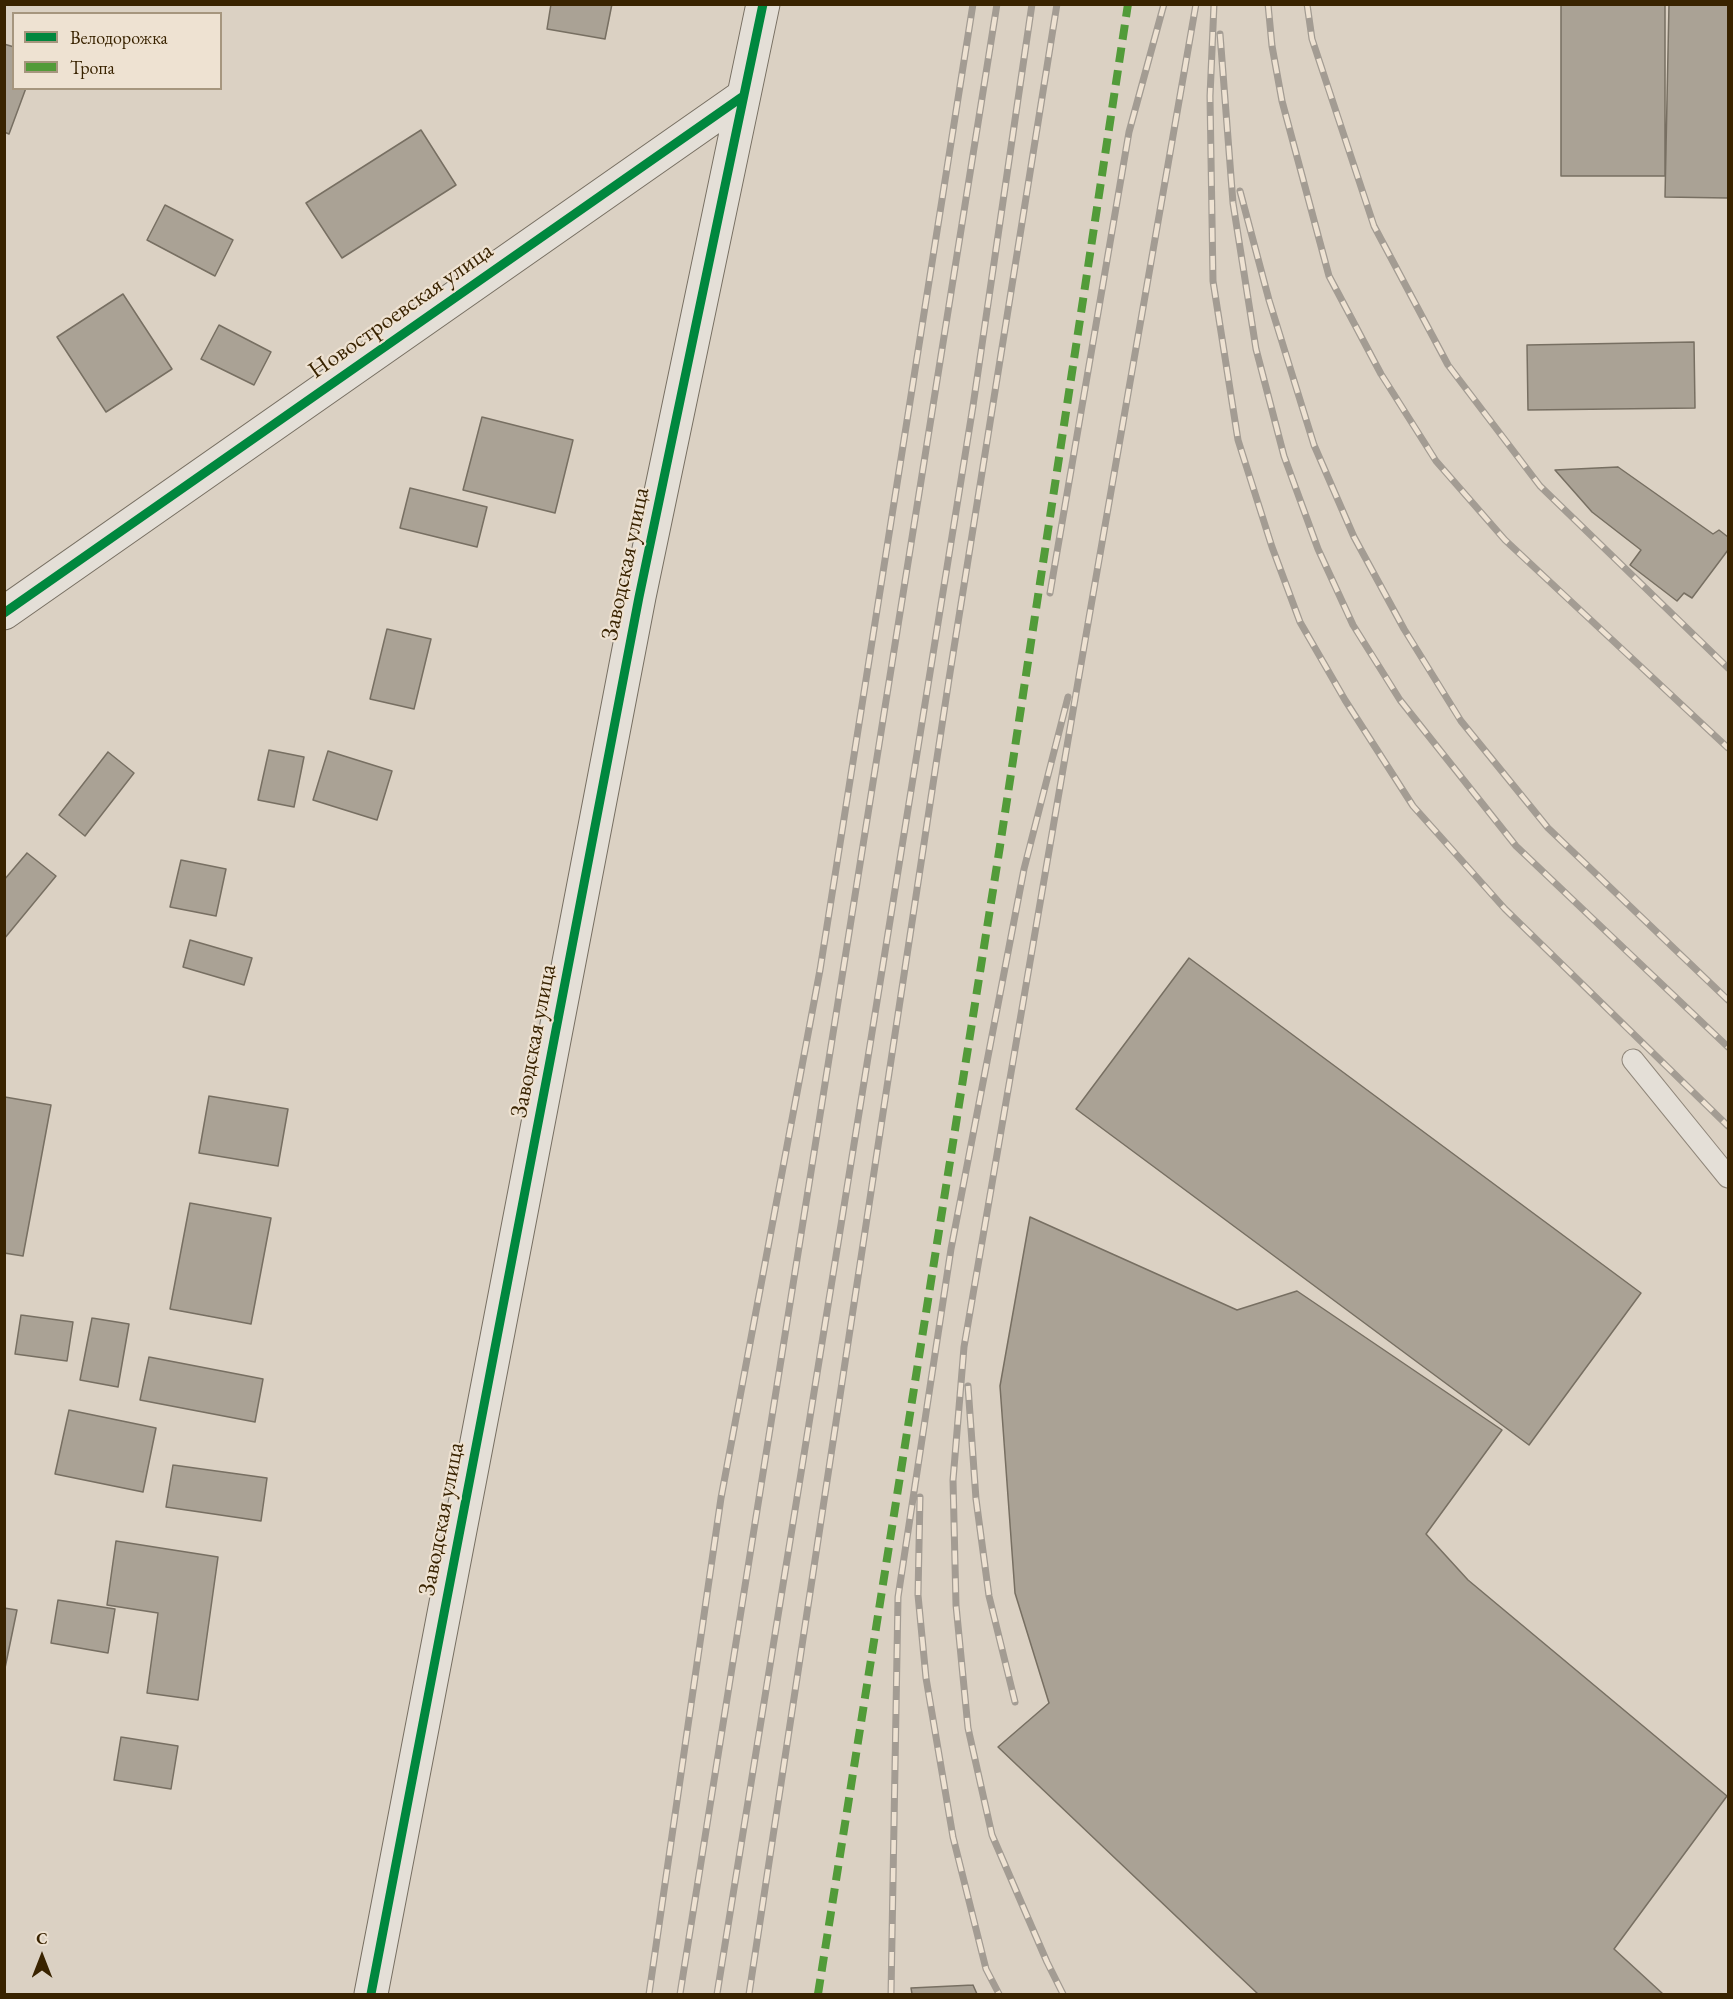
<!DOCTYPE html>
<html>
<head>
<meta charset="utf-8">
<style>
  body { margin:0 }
  #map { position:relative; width:1733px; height:1999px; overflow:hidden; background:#dbd1c3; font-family:"EB Garamond",serif }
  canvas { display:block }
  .frame { position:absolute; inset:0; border:6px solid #392300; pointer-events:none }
  .legend { position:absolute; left:12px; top:12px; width:210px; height:78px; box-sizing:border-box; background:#eee2d2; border:2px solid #a6967e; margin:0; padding:8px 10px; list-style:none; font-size:18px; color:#392300 }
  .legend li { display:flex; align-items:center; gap:12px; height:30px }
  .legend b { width:30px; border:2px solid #a6967e }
  .north { position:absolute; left:12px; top:1927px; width:60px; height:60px; -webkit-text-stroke:4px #eee2d2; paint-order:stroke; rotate:0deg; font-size:16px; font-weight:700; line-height:24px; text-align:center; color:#392300 }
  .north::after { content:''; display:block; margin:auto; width:21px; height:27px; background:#392300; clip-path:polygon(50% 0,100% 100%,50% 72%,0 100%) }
</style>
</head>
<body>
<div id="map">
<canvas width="1733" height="1999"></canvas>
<div class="frame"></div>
<ul class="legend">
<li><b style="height:8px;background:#00873e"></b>Велодорожка</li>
<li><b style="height:8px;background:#529b39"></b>Тропа</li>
</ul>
<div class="north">С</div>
</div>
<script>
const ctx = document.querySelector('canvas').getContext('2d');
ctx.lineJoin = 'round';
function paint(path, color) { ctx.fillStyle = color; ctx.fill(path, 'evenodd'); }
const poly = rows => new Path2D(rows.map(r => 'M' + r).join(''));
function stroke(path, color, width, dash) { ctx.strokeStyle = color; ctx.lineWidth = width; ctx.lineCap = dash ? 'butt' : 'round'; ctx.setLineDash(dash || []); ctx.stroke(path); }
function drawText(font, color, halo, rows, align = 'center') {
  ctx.font = font + ' "EB Garamond",serif'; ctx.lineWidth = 4.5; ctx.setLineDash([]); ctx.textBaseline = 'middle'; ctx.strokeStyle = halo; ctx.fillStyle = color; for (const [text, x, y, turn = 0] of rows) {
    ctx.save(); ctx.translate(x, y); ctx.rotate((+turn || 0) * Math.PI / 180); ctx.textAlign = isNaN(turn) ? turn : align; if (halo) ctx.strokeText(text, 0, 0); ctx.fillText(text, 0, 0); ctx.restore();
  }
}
const building = poly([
  [551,4,612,4,605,39,547,29,551,4],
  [1561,4,1665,4,1665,176,1561,176,1561,4],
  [1669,4,1728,4,1728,198,1665,197,1669,4],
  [4,44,14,47,14,88,26,88,9,134,4,132,4,44],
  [421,130,456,185,342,258,306,203,421,130],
  [165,205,233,240,215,276,147,240,165,205],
  [123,294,172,369,106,412,57,337,123,294],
  [219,325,271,352,254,385,201,359,219,325],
  [1694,342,1695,408,1528,410,1527,345,1694,342],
  [482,417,573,440,555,513,463,490,482,417],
  [1618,467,1713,534,1719,530,1728,537,1728,550,1692,598,1684,593,1677,601,1630,565,1641,550,1592,512,1555,470,1618,467],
  [410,488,487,507,477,547,400,528,410,488],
  [387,629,431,639,414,709,370,699,387,629],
  [269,750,304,757,294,807,258,800,269,750],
  [328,751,392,771,377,820,313,800,328,751],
  [108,752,134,773,85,836,59,815,108,752],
  [27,853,56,876,4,939,4,880,27,853],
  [181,860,226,869,216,916,170,907,181,860],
  [190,940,252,958,244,985,183,967,190,940],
  [1189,958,1641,1293,1529,1445,1076,1109,1189,958],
  [209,1096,288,1109,278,1166,199,1153,209,1096],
  [5,1097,51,1105,23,1256,4,1253,5,1097],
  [190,1203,271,1218,251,1324,170,1309,190,1203],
  [1030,1217,1237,1310,1297,1291,1502,1430,1426,1534,1468,1580,1727,1796,1614,1949,1663,1994,1258,1994,998,1747,1049,1703,1015,1593,1000,1386,1030,1217],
  [21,1315,73,1322,67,1361,15,1354,21,1315],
  [92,1318,129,1324,118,1387,80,1380,92,1318],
  [149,1357,263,1379,255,1422,140,1400,149,1357],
  [69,1410,156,1428,143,1492,55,1474,69,1410],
  [173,1465,267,1478,261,1521,166,1507,173,1465],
  [116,1541,218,1557,198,1700,147,1693,158,1613,107,1605,116,1541],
  [58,1600,115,1609,108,1653,51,1643,58,1600],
  [4,1608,17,1610,5,1668,4,1668,4,1608],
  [121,1737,178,1746,171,1789,114,1780,121,1737],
  [973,1985,977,1994,912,1994,911,1988,973,1985]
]);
const lane = poly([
  [1633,1060,1728,1177]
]);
const secondary = poly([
  [4,613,742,97],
  [371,1994,639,597,763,4]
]);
const rail = poly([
  [1214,4,1210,96,1213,281,1238,440,1272,547,1300,622,1345,700,1413,806,1505,909,1728,1126],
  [1268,4,1272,46,1282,101,1329,276,1381,374,1436,461,1505,540,1728,748],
  [1307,4,1312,39,1374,226,1448,365,1540,486,1728,668],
  [1220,34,1233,203,1256,349,1284,456,1318,549,1353,625,1400,700,1516,846,1728,1047],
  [1240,191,1269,300,1314,445,1354,537,1404,629,1461,721,1548,828,1728,1000],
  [1050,593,1129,132,1164,4],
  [968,1386,976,1499,989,1596,1015,1702],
  [920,1497,918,1595,926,1678,953,1837,986,1969,999,1994],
  [649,1994,721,1498,820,970,973,4],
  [680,1994,997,4],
  [717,1994,973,406,1032,4],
  [749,1994,949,679,1057,4],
  [891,1994,898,1597,951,1249,1024,869,1068,697],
  [1063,1994,1047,1962,992,1835,968,1728,956,1605,953,1480,964,1347,1091,606,1196,4]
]);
const quiet = poly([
  [818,1994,1000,846,1128,4]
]);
const cycleway = poly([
  [4,613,742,97],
  [371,1994,639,597,763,4]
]);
const streetNames = [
  ["Новостроевская улица",401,311,-35],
  ["Заводская улица",626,564,-78],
  ["Заводская улица",534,1041,-79],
  ["Заводская улица",442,1519,-79]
];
paint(building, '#aaa295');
stroke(building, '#776f62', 1.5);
stroke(lane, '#90877b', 23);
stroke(secondary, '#776f62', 35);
stroke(lane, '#e4dfd7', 21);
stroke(secondary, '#e4dfd7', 33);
stroke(rail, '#a39c93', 7);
stroke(rail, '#eee2d2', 4.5, [14]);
stroke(quiet, '#529b39', 8, [15, 8]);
stroke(cycleway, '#00873e', 9);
drawText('24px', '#392300', '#eee2d2', streetNames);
</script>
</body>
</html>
